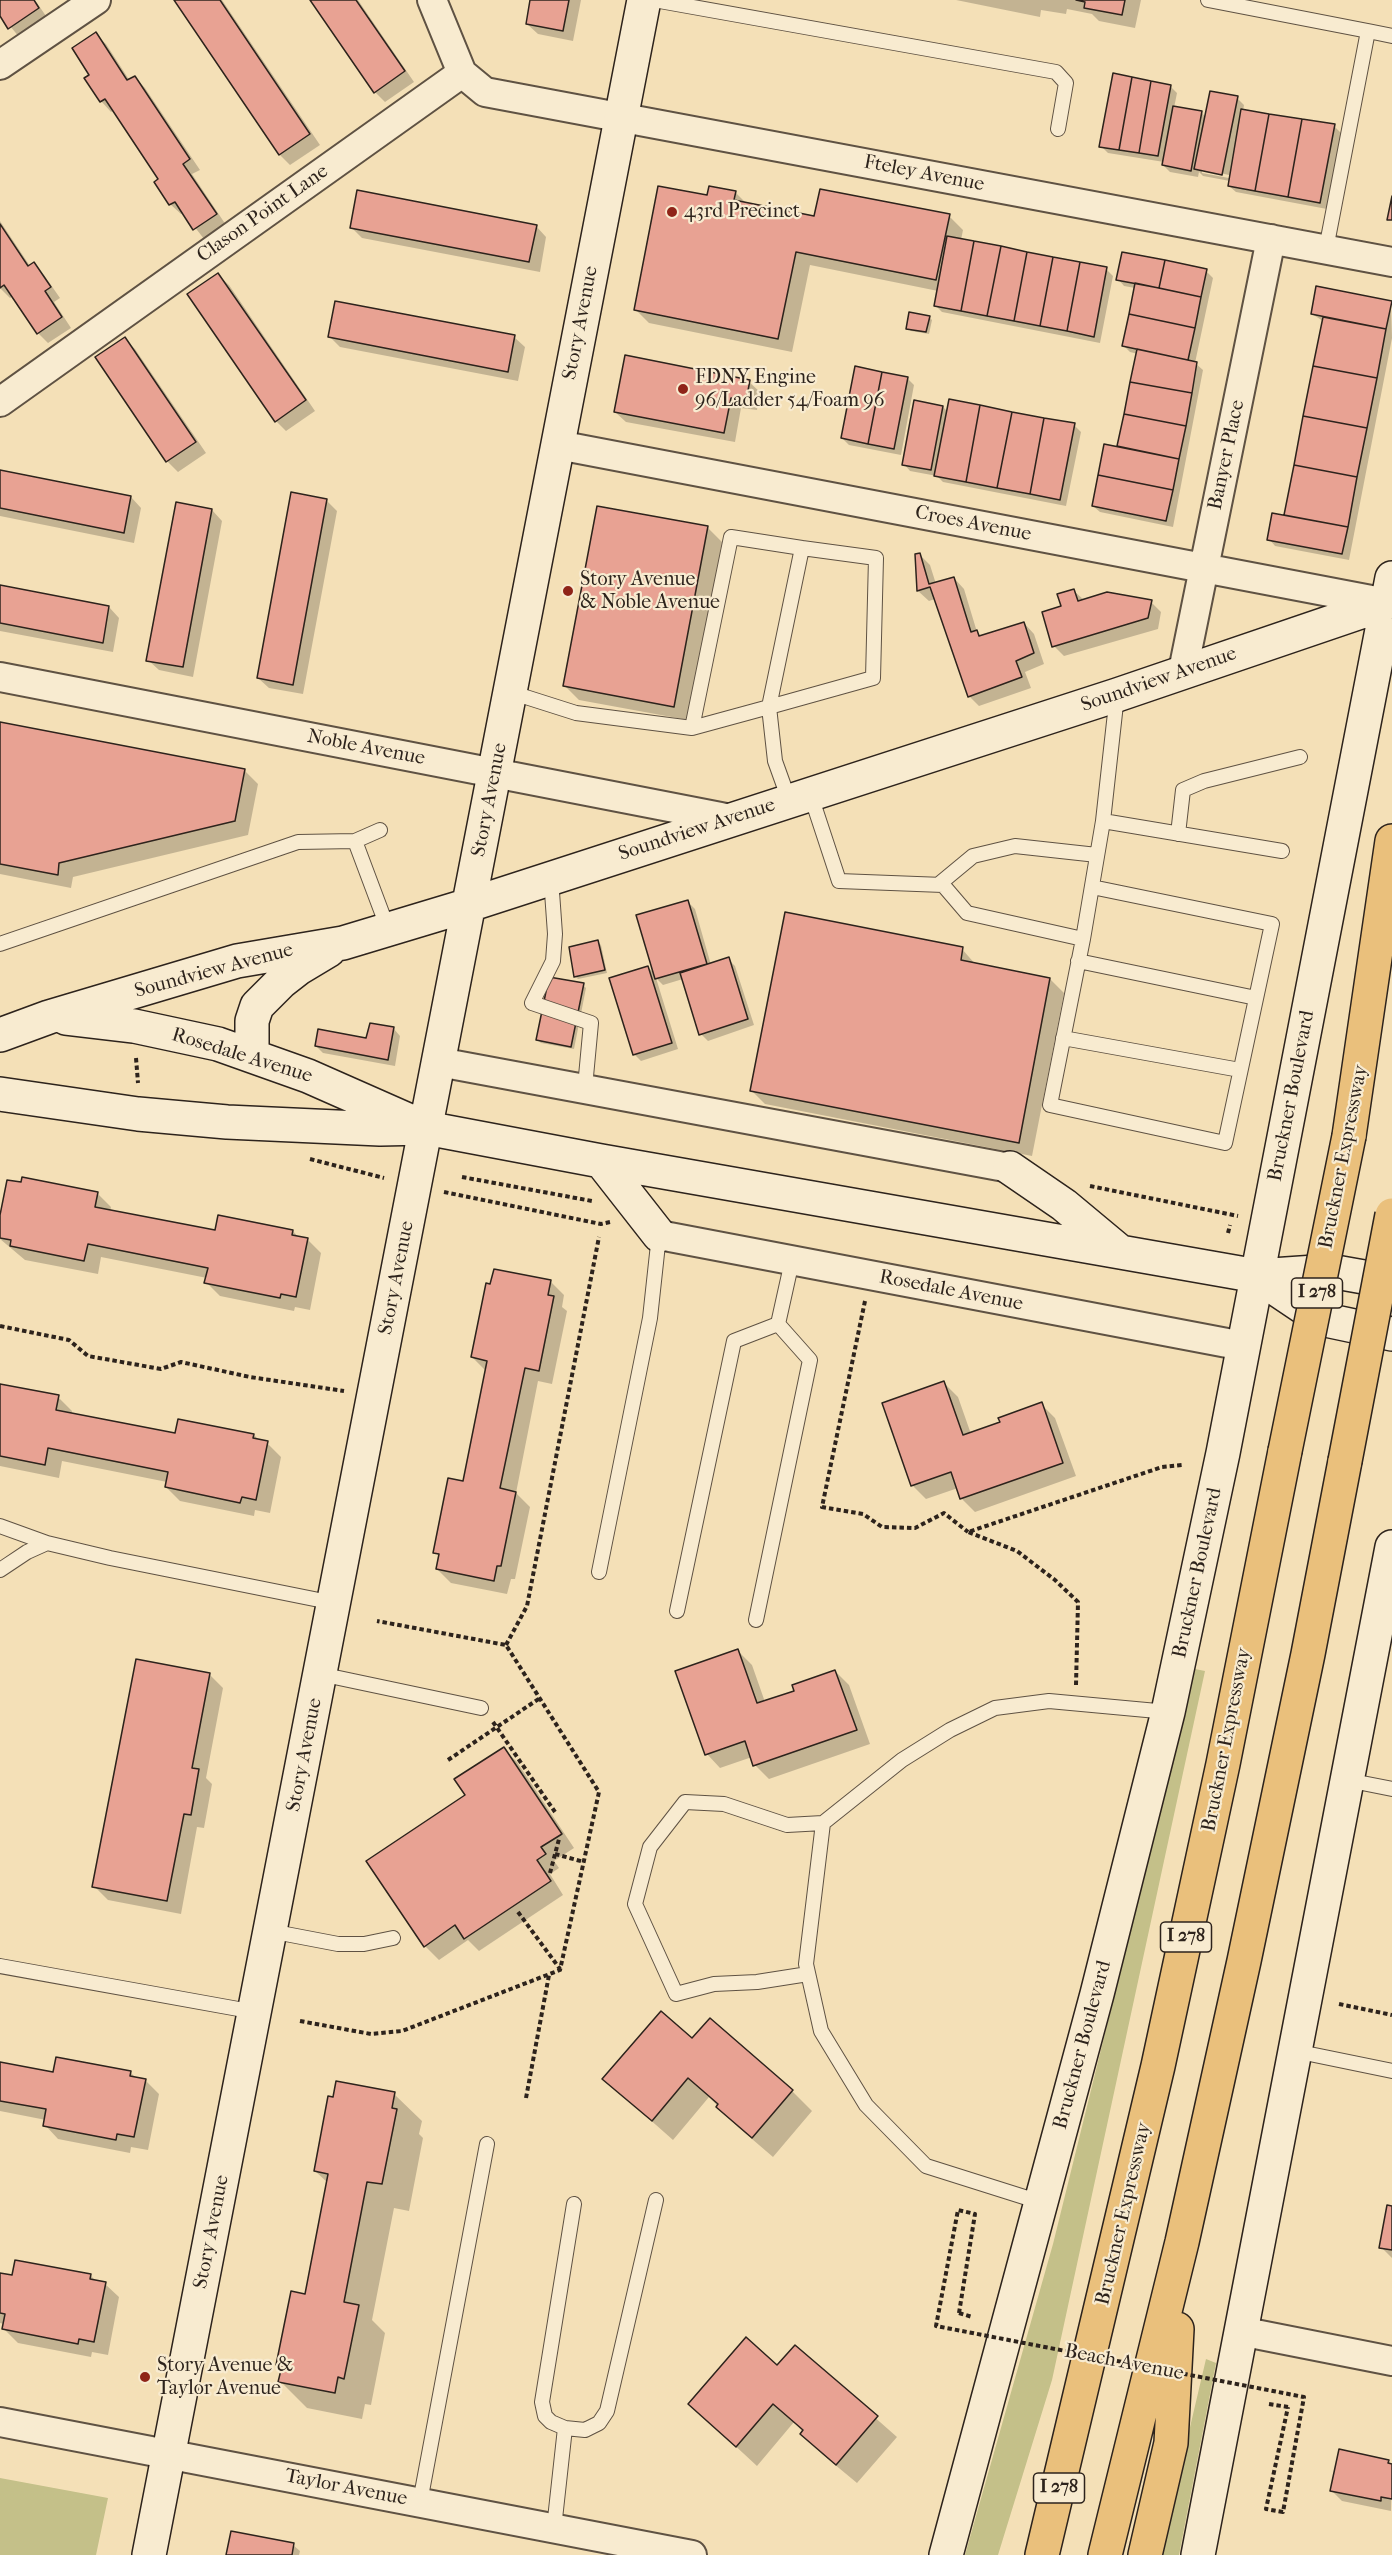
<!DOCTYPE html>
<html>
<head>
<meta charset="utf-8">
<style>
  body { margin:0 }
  canvas { display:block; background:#f4e0b7 }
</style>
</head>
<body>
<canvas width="1392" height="2555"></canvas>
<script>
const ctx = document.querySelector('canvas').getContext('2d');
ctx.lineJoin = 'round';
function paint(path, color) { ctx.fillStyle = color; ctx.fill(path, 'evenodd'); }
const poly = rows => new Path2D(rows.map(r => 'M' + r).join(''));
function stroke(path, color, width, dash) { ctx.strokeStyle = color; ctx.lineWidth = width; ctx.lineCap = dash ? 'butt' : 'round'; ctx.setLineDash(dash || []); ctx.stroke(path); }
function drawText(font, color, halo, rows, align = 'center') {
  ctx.font = font + ' "IM FELL French Canon",serif'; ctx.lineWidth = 4.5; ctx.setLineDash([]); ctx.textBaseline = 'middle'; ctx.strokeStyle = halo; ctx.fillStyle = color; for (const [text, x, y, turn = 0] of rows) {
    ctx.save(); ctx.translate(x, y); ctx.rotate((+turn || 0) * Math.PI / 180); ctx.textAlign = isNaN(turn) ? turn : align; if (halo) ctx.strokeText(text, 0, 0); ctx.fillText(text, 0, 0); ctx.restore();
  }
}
const green = poly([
  [1195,1669,1205,1671,1052,2380,998,2555,965,2555,1053,2244],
  [1206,2359,1216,2363,1179,2555,1160,2555],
  [0,2478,108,2498,96,2555,0,2555]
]);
const shadow = poly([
  [0,0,35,0,48,19,20,38,0,14],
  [176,0,222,0,320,145,290,165,280,155],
  [312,0,358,0,414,82,385,102,375,92],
  [532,0,581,0,573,41,538,34,527,24],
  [956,0,1141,0,1135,28,1099,21,1092,14,1067,9,1066,14,1041,10,1040,17],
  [95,34,106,44,130,81,135,77,145,88,200,170,192,174,226,225,204,239,184,213,181,214,170,204,160,179,114,110,111,112,101,101,91,75],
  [1170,86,1177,93,1174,108,1202,113,1206,118,1237,98,1244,105,1243,111,1334,126,1341,133,1327,209,1236,192,1229,186,1230,181,1203,176,1199,172,1198,177,1170,172,1163,165,1164,162,1108,153,1101,146],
  [1202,169,1229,175,1229,178,1202,173],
  [736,193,747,204,816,217,949,216,963,230,961,240,1106,269,1113,276,1100,343,942,312,935,305,938,291,810,265,792,352,649,323,635,309,708,197],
  [0,221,30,266,33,264,44,275,60,298,54,302,71,328,48,343,38,333,13,296,10,298,0,288],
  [536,226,546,237,540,272,362,238,351,227],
  [1206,271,1213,278,1195,363,1203,370,1173,527,1100,512,1093,506,1118,448,1138,354,1130,352,1124,346,1135,288,1124,286,1118,279],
  [218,275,229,285,315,411,286,431,276,421],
  [1391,303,1392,338,1349,560,1275,546,1269,539,1285,517,1323,321,1312,314],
  [929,317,932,320,929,334,911,331,908,328],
  [330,337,514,337,525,347,518,381,340,347],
  [125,339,135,349,206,453,178,472,167,461,97,358],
  [907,378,914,385,901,455,849,445,842,438],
  [749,382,760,392,757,410,741,408,735,442,626,422,615,412],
  [943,407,948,412,1074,425,1081,432,1066,506,943,482,937,476,910,471,904,464],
  [0,471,131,497,141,508,134,543,0,516],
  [326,500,337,511,303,694,269,688,258,678],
  [212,510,222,521,193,677,159,670,148,660],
  [708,528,722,542,688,720,579,700,565,686],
  [919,554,930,565,936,584,954,578,964,589,977,632,982,637,1024,623,1034,634,1044,664,1025,672,1031,688,979,706,969,696,935,599,929,601,918,591,916,555],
  [0,587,109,607,119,618,113,652,0,631],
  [1074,591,1084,600,1151,602,1161,612,1158,629,1064,656,1054,646,1062,607],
  [0,724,244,770,258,784,248,835,73,877,71,888,0,874],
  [688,902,695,909,711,965,728,959,735,966,754,1025,708,1041,701,1034,683,979,663,985,656,978,678,1049,641,1061,634,1054,648,967,655,974],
  [598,942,601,945,607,973,578,979,575,976],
  [962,949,976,965,1050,979,1064,993,1032,1156,765,1104,751,1090],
  [583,985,586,988,574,1049,541,1043,538,1040],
  [394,1029,400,1036,395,1066,323,1053,316,1046,368,1040],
  [97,1193,111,1207,110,1212,216,1232,293,1231,299,1238,307,1239,321,1253,310,1310,295,1307,294,1311,220,1296,206,1282,207,1278,101,1257,98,1274,25,1260,0,1239,0,1223],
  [551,1282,564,1295,562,1307,567,1311,552,1384,538,1381,516,1493,530,1507,515,1579,511,1579,507,1594,451,1583,437,1569,440,1557,435,1552,464,1483,486,1371,472,1357],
  [944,1383,958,1397,971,1434,1002,1423,1041,1404,1055,1418,1076,1476,975,1512,961,1498,958,1488,926,1499,913,1486,884,1404],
  [0,1385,58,1397,72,1411,71,1415,177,1435,254,1435,260,1441,267,1443,281,1457,270,1513,255,1510,254,1516,180,1501,166,1487,167,1482,62,1461,59,1478,0,1466],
  [738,1651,752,1665,765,1702,796,1691,835,1671,849,1685,870,1744,769,1779,755,1765,752,1757,720,1768,707,1754],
  [209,1674,223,1688,206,1778,212,1784,204,1828,197,1827,181,1914,108,1900,94,1886],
  [503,1748,517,1762,574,1848,554,1861,559,1868,550,1874,563,1895,479,1951,468,1940,439,1960,425,1946,467,1795],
  [692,2040,792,2091,812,2111,773,2157,738,2127,709,2097,673,2140,604,2079],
  [0,2063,55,2074,130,2072,137,2079,145,2080,159,2094,148,2150,131,2147,130,2153,58,2139,45,2125,46,2120,0,2111],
  [394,2094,422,2121,419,2134,423,2138,409,2211,394,2208,372,2320,385,2333,371,2405,365,2404,362,2419,307,2408,280,2381,283,2369,278,2365,306,2296,328,2183,315,2171],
  [1392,2208,1392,2258,1381,2247],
  [0,2275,14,2277,91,2276,97,2282,105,2284,119,2297,108,2355,92,2352,91,2357,18,2343,4,2329,4,2324,0,2323],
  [795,2347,897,2437,857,2483,822,2454,794,2422,757,2466,690,2404,777,2367],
  [1388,2461,1392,2465,1391,2511,1342,2501,1332,2491],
  [293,2545,300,2551,299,2555,228,2555]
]);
const building = poly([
  [0,0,34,0,39,8,8,29,0,16,0,0],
  [174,0,220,0,310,134,279,155,174,0],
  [310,0,356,0,405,71,374,93,310,0],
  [530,0,569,0,563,31,526,24,530,0],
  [1076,0,1125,0,1122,15,1084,8,1085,2,1076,0],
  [96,32,127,80,135,76,190,159,183,164,217,214,193,230,175,202,169,205,154,182,158,179,105,99,100,102,84,78,89,75,72,48,96,32],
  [1113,73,1132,77,1119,150,1099,147,1113,73],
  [1132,77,1151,81,1139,153,1119,150,1132,77],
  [1151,81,1171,85,1158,156,1139,153,1151,81],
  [1210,91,1238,96,1222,175,1194,169,1210,91],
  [1173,106,1202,111,1191,171,1162,165,1173,106],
  [1241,109,1269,114,1255,191,1228,186,1241,109],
  [1269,114,1302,119,1288,197,1255,191,1269,114],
  [1302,119,1335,124,1320,203,1288,197,1302,119],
  [658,186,707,195,709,186,736,191,734,200,814,216,820,189,950,214,936,280,796,252,778,339,634,310,658,186],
  [357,190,537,225,529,262,350,228,357,190],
  [1392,196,1392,220,1387,220,1392,196],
  [0,224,28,266,34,262,51,287,45,291,62,317,37,334,4,285,0,288,0,224],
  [947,236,974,241,961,311,934,306,947,236],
  [974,241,1001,246,987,316,961,311,974,241],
  [1001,246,1027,252,1014,321,987,316,1001,246],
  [1027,252,1053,257,1040,326,1014,321,1027,252],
  [1122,252,1165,260,1159,288,1116,280,1122,252],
  [1053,257,1080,262,1067,331,1040,326,1053,257],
  [1165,260,1207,269,1201,297,1159,288,1165,260],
  [1080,262,1107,267,1094,337,1067,331,1080,262],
  [218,273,306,400,275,422,187,294,218,273],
  [1135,283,1201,297,1195,328,1129,314,1135,283],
  [1316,286,1392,301,1386,329,1311,314,1316,286],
  [335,301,515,335,508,372,328,337,335,301],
  [909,312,930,316,926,332,906,329,909,312],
  [1129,314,1195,328,1188,360,1122,346,1129,314],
  [1323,317,1386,329,1377,378,1313,366,1323,317],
  [125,337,196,442,166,462,95,357,125,337],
  [1137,349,1197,362,1192,393,1130,382,1137,349],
  [625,355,750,380,746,401,731,398,724,433,614,412,625,355],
  [855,366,882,372,868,444,841,438,855,366],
  [1313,366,1377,378,1367,428,1303,416,1313,366],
  [882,372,908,377,894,449,868,444,882,372],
  [1130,382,1192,393,1186,426,1124,414,1130,382],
  [949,399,980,405,966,482,934,476,949,399],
  [914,400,943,406,931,470,902,465,914,400],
  [980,405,1012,412,997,488,966,482,980,405],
  [1012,412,1044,418,1030,494,997,488,1012,412],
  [1124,414,1186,426,1179,459,1117,446,1124,414],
  [1303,416,1367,428,1357,477,1294,465,1303,416],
  [1044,418,1075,423,1060,500,1030,494,1044,418],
  [1104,444,1179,459,1173,490,1098,475,1104,444],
  [1294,465,1357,477,1348,527,1284,515,1294,465],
  [0,470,131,496,124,533,0,508,0,470],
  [1098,475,1173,490,1166,521,1092,506,1098,475],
  [291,492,327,499,293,685,257,678,291,492],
  [176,502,212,509,183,667,146,661,176,502],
  [597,506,708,526,674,707,563,686,597,506],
  [1272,513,1348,527,1342,554,1267,540,1272,513],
  [920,553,929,584,954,577,971,632,977,630,979,636,1024,622,1034,653,1016,661,1022,677,968,697,930,587,917,591,915,554,920,553],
  [0,585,109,606,103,643,0,623,0,585],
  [1074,589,1078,601,1107,592,1152,600,1148,618,1052,647,1042,612,1061,606,1057,594,1074,589],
  [0,722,245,769,235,821,59,863,58,875,0,864,0,722],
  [688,900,707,964,655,979,636,915,688,900],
  [785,912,963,947,961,960,1050,978,1019,1143,750,1091,785,912],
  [598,940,605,970,574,977,569,947,598,940],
  [729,957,748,1019,699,1035,680,973,729,957],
  [648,966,672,1043,633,1055,609,978,648,966],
  [549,977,584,983,571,1047,536,1040,549,977],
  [370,1023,394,1027,388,1060,315,1046,318,1029,366,1038,370,1023],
  [22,1177,98,1192,95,1207,215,1230,218,1215,293,1230,292,1235,308,1238,296,1297,281,1294,280,1298,204,1283,208,1268,88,1244,84,1261,10,1246,11,1240,0,1238,0,1215,7,1180,21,1182,22,1177],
  [494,1269,551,1280,548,1295,554,1296,539,1371,525,1368,500,1488,516,1492,501,1566,497,1566,494,1581,436,1569,439,1554,433,1553,448,1478,463,1481,487,1361,471,1357,486,1283,490,1284,494,1269],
  [944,1381,963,1435,1000,1422,998,1418,1042,1402,1063,1463,960,1499,951,1472,911,1486,882,1403,944,1381],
  [0,1384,59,1395,56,1410,175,1433,178,1419,254,1434,253,1438,268,1441,256,1500,242,1497,240,1503,165,1487,168,1472,48,1448,45,1465,0,1456,0,1384],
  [738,1649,757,1703,794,1691,792,1685,835,1670,857,1730,753,1766,745,1741,705,1755,675,1671,738,1649],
  [136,1659,210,1673,192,1768,199,1769,191,1815,184,1814,167,1901,92,1887,136,1659],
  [504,1747,562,1834,541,1847,546,1854,537,1860,551,1881,464,1939,455,1925,424,1947,366,1861,465,1795,454,1779,504,1747],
  [661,2011,692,2038,710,2018,793,2090,752,2138,716,2107,718,2104,688,2078,652,2121,602,2079,661,2011],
  [56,2057,131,2071,130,2076,146,2079,134,2137,117,2134,116,2140,43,2126,46,2109,0,2101,0,2062,53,2072,56,2057],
  [336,2081,395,2092,392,2108,397,2109,382,2184,367,2182,344,2302,359,2305,344,2379,338,2377,335,2393,278,2382,282,2366,276,2365,291,2291,305,2294,328,2174,314,2171,328,2096,333,2097,336,2081],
  [1387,2205,1392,2206,1392,2250,1379,2248,1387,2205],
  [15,2260,91,2274,90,2279,106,2282,94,2342,79,2339,78,2344,2,2329,5,2314,0,2313,0,2273,12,2275,15,2260],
  [746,2337,777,2365,795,2345,878,2416,836,2465,800,2434,803,2430,773,2404,736,2447,688,2404,746,2337],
  [1339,2449,1389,2460,1388,2463,1392,2464,1392,2499,1381,2497,1381,2501,1330,2491,1339,2449],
  [231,2531,294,2543,292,2555,226,2555,231,2531]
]);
const path = poly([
  [136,1058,138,1083],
  [310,1159,384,1178],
  [462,1177,592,1201],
  [1090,1186,1238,1216],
  [444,1192,601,1224,610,1222],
  [1228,1233,1230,1225],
  [865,1301,822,1507,863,1514,882,1527,915,1528,944,1513,968,1532],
  [0,1326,69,1340,88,1356,161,1369,181,1362,250,1377,344,1391],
  [506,1645,527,1606,599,1237],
  [1076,1685,1078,1602,1055,1580,1017,1551,968,1532,1162,1467,1182,1465],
  [493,1722,555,1812],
  [448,1760,540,1698],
  [555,1854,584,1862],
  [550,1873,559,1839],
  [518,1912,560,1969],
  [1339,2004,1392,2015],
  [300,2021,371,2034,402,2031,560,1970,599,1792,506,1645,377,1621],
  [526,2098,549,1975],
  [959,2313,972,2317],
  [1269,2404,1288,2407]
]);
const lane = poly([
  [654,0,1056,72,1066,83,1058,129],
  [1208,0,1368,31,1326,249],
  [1368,31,1392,36],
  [510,692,576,713,692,728,769,707,802,548,876,558,873,678,769,707,775,761,789,800],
  [692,728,731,537,802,548],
  [810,793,839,881,943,885,967,913,1083,939,1050,1105,1225,1143,1272,924,1092,887],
  [1103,821,1117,695],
  [1178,834,1183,790,1204,781,1300,757],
  [355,841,388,929],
  [551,878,555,934,553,961,532,1003,591,1023,585,1087],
  [938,885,973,856,1015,846,1097,855],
  [1083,939,1103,821,1282,851],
  [0,944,298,842,355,841,380,830],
  [1078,961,1256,998],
  [1063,1038,1240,1070],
  [0,1526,47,1543],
  [0,1570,27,1552,47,1543,110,1558,334,1603],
  [599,1572,650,1318,659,1235],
  [677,1611,734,1341,778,1324],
  [756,1620,810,1360,778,1324,792,1261],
  [320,1674,481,1708],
  [1347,1780,1392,1789],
  [823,1823,806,1964,821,2031,866,2105,926,2166,1040,2202],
  [270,1931,338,1944,364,1944,393,1938],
  [0,1966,255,2012],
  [808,1974,757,1982,714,1984,676,1994,635,1904,650,1847,685,1802,724,1804,787,1825,823,1823,902,1760,950,1730,995,1708,1049,1701,1168,1712],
  [1295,2051,1392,2071],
  [565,2428,551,2422,545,2416,542,2402,574,2204],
  [420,2502,487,2144],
  [554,2528,565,2428,585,2430,599,2423,607,2411,656,2200]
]);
const street = poly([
  [432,0,462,73,485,92,1392,262],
  [0,65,96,0],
  [0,402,462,73],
  [558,445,1387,603],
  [1183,671,1271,239],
  [0,677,731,819],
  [439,1062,1010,1168],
  [659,1235,1243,1346],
  [1240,2331,1392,2361],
  [0,2422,692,2555]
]);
const secondary = poly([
  [66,1018,134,1026,218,1044,308,1076,419,1125],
  [0,1035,49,1017,237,961,343,943,469,905,1117,695,1387,603],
  [252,1055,252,1021,257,1006,281,982,299,968,329,950],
  [0,1094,138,1114,227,1122,380,1129,426,1128,601,1161,1257,1276,1330,1271,1392,1282],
  [601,1161,659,1235],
  [1010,1168,1064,1205,1118,1250],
  [1257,1276,1321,1319,1392,1334],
  [149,2555,644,0],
  [946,2555,1097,1994,1168,1712,1223,1453,1392,578],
  [1198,2555,1392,1547]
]);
const highway = poly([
  [1349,1136,1392,841],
  [1042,2555,1158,2066,1223,1764,1285,1451],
  [1105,2555,1182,2242,1244,1961,1308,1654,1345,1461],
  [1145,2555,1171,2443,1177,2329]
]);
const pathBridge = poly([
  [959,2313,975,2214,958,2210,936,2326,1304,2397,1283,2512,1266,2509,1288,2407]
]);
const highwayBridge = poly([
  [1285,1451,1349,1136],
  [1345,1461,1392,1215]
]);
const markers = [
  [672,212,6,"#8f2418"],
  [683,389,6,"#8f2418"],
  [568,591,6,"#8f2418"],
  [145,2377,6,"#8f2418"]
];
const shields = [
  [1317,1293,51],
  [1186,1937,51],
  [1059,2488,51]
];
const shieldNames = [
  ["I 278",1317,1293],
  ["I 278",1186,1937],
  ["I 278",1059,2488]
];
const streetNames = [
  ["Fteley Avenue",924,174,11],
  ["Clason Point Lane",263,214,-35],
  ["Story Avenue",581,323,-79],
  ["Banyer Place",1227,455,-78],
  ["Croes Avenue",973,524,11],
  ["Soundview Avenue",1159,680,-19],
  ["Noble Avenue",366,748,11],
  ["Story Avenue",490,800,-79],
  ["Soundview Avenue",697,830,-18],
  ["Soundview Avenue",214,971,-15],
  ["Rosedale Avenue",242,1056,17],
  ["Bruckner Boulevard",1292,1096,-79],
  ["Bruckner Expressway",1344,1157,-79],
  ["Story Avenue",397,1278,-79],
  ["Rosedale Avenue",951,1291,11],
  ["Bruckner Boulevard",1198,1573,-78],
  ["Bruckner Expressway",1227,1740,-79],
  ["Story Avenue",305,1755,-79],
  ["Bruckner Boulevard",1083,2045,-75],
  ["Bruckner Expressway",1124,2214,-77],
  ["Story Avenue",212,2232,-79],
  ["Beach Avenue",1124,2363,11],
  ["Taylor Avenue",346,2488,11]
];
const poiNames = [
  ["43rd Precinct",684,212],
  ["FDNY Engine",695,378],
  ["96/Ladder 54/Foam 96",695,401],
  ["Story Avenue",580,580],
  ["& Noble Avenue",580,603],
  ["Story Avenue &",157,2366],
  ["Taylor Avenue",157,2389]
];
paint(green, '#c4c089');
paint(shadow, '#0003');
paint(building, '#e8a293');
stroke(building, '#2d231c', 1.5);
stroke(lane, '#5f5243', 16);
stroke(street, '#5f5243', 32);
stroke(secondary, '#2d231c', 36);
stroke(highway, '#2d231c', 36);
stroke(path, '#2d231c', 4, [4.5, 3]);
stroke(lane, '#f8ebd0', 14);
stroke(street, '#f8ebd0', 28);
stroke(secondary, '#f8ebd0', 33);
stroke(highway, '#eac07c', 33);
stroke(highwayBridge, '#2d231c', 36, []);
stroke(pathBridge, '#2d231c', 4, [4.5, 3]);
stroke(highwayBridge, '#eac07c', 33);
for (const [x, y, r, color] of markers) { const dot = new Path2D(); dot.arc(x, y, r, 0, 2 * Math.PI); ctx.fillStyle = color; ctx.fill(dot); stroke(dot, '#f8ebd0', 2); }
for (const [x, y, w] of shields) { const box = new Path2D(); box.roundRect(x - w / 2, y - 15, w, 30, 4.5); ctx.fillStyle = '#f8ebd0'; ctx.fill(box); stroke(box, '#2d231c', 1.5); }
drawText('bold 18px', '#2d231c', null, shieldNames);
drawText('20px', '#2d231c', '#f8ebd0', streetNames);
drawText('20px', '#2d231c', '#f8ebd0', poiNames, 'left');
</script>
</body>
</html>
